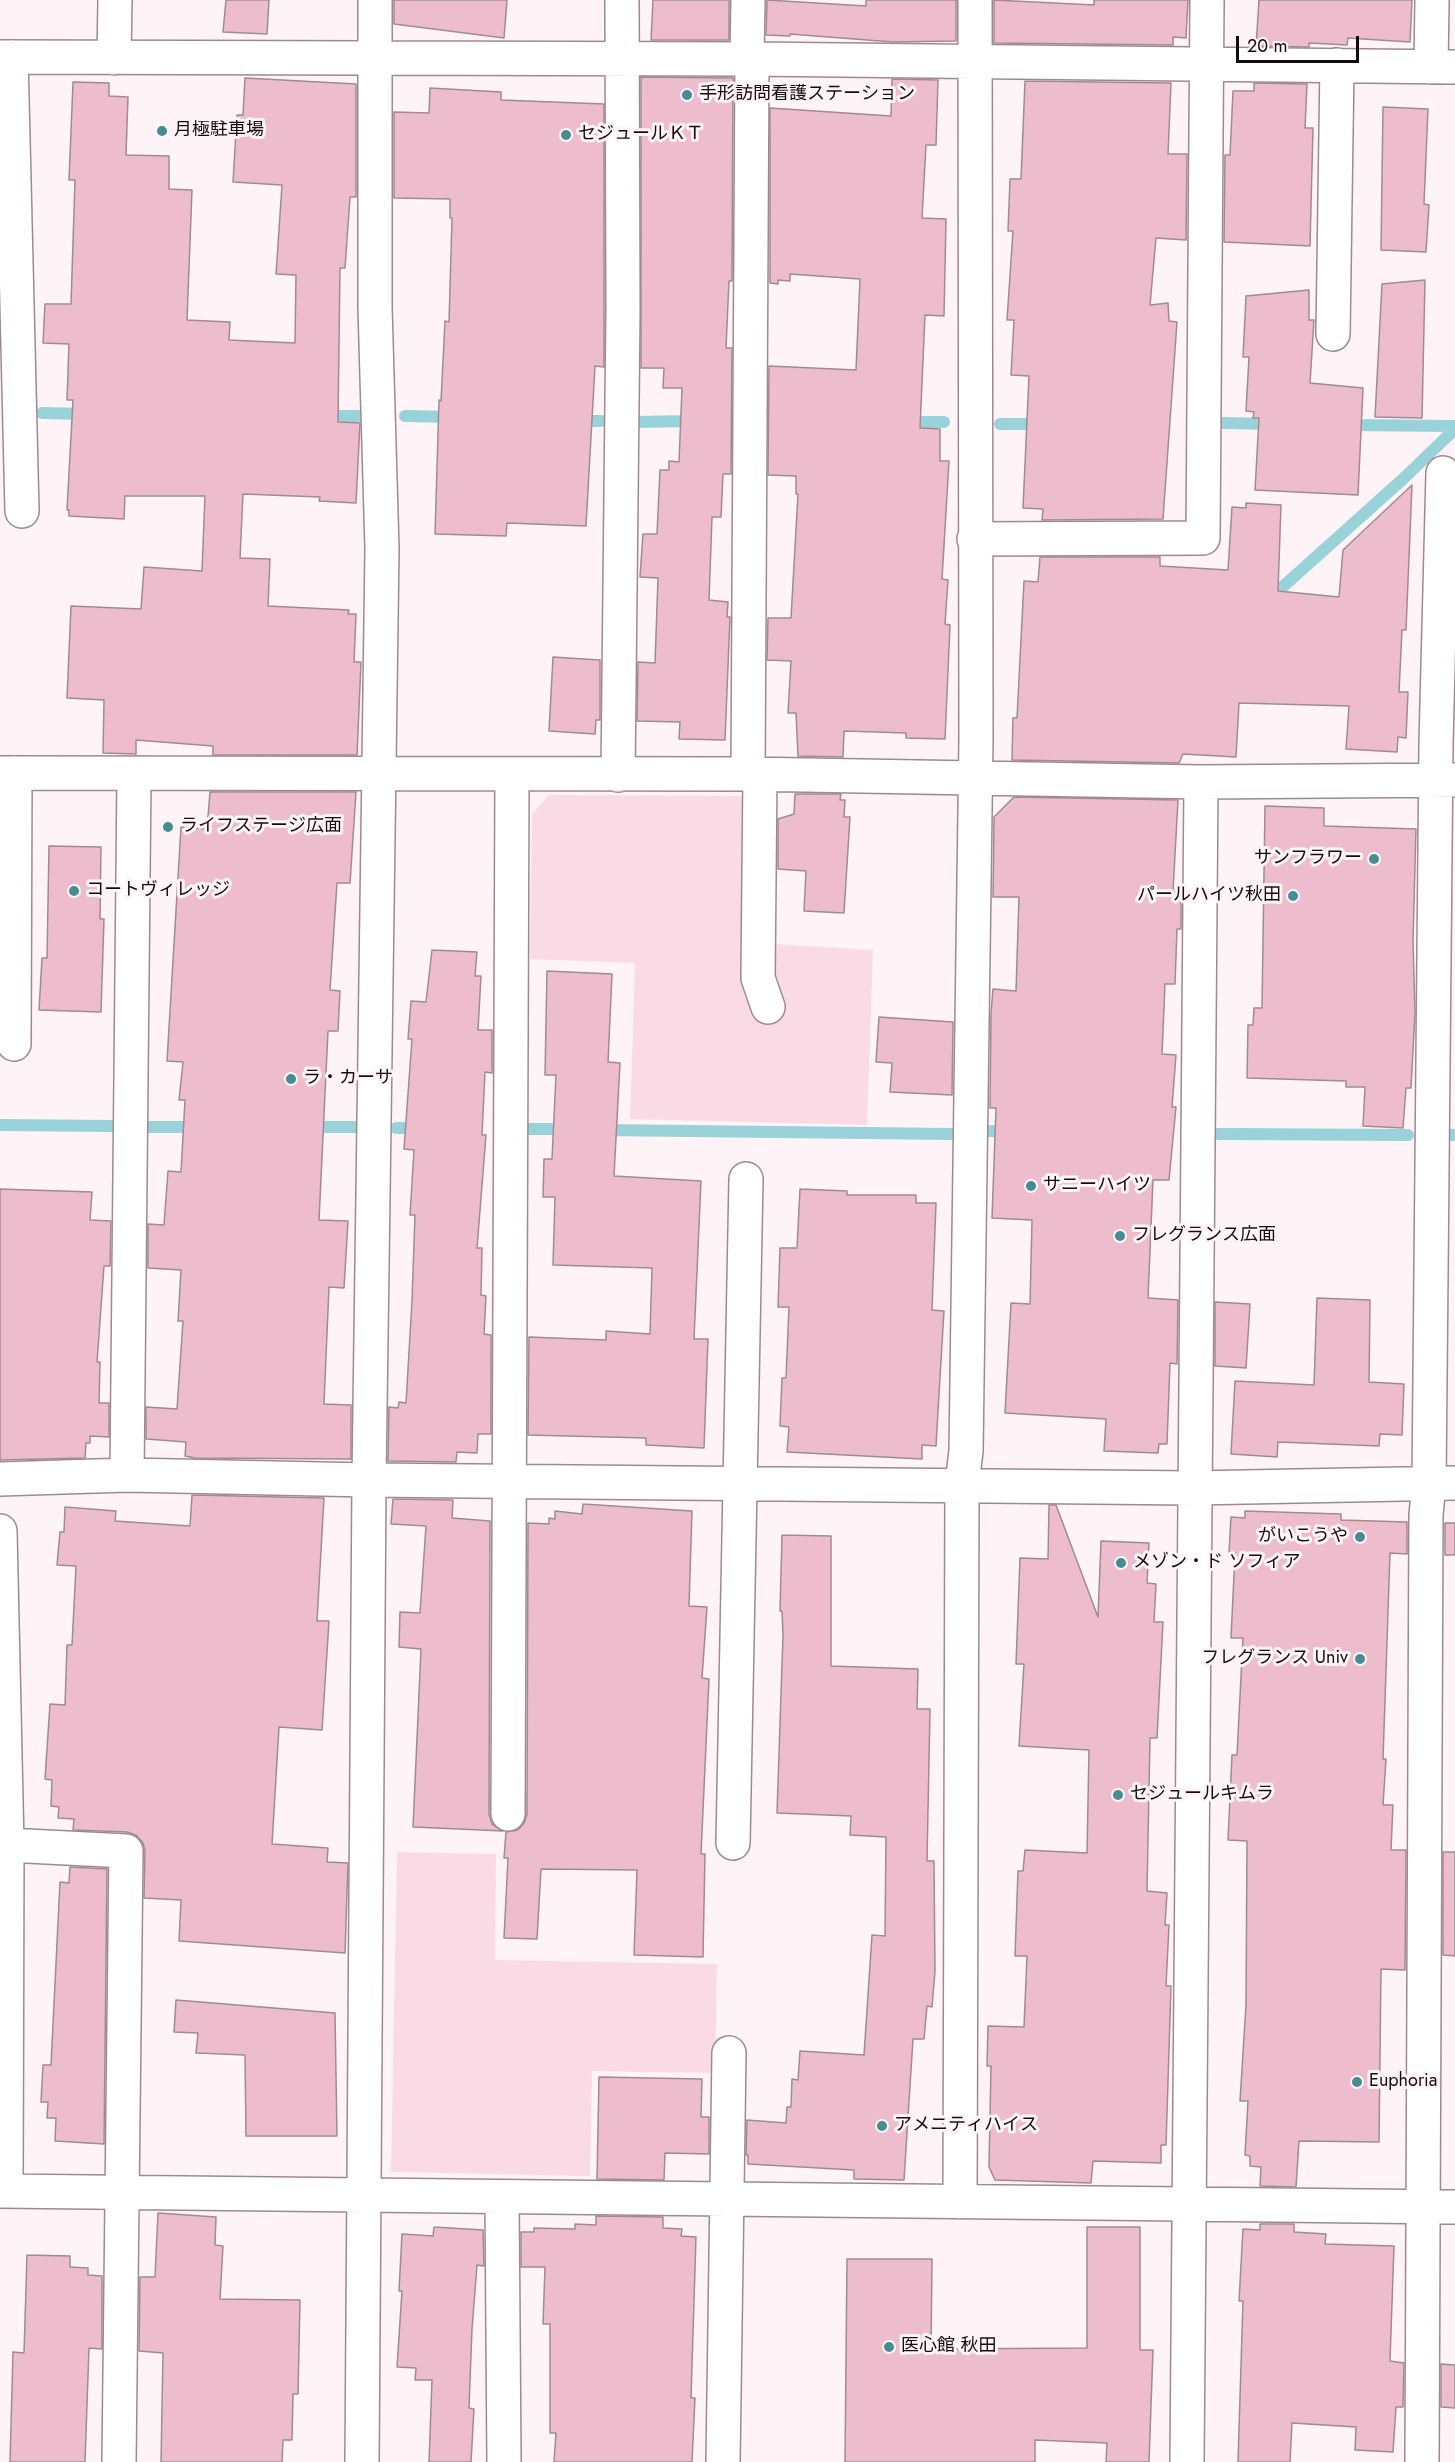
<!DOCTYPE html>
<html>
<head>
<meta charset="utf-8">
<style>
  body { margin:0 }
  #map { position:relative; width:1455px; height:2462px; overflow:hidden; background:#fef4f8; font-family:Jost,sans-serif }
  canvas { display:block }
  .scale { position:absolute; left:1236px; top:36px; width:123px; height:27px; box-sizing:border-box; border:3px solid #130b0e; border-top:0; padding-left:8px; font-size:18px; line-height:21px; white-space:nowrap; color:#130b0e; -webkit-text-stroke:4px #fef4f8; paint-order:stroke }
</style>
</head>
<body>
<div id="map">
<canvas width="1455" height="2462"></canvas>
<div class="scale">20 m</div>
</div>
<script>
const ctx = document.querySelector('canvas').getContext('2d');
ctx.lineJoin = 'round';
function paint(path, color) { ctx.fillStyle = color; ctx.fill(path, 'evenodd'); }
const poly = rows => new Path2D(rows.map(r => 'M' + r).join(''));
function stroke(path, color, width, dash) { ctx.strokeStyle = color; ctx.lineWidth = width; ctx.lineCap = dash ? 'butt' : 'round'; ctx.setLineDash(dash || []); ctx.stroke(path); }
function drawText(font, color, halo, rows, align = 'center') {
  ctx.font = font + ' Jost,"Noto Sans JP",sans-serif'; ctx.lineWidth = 6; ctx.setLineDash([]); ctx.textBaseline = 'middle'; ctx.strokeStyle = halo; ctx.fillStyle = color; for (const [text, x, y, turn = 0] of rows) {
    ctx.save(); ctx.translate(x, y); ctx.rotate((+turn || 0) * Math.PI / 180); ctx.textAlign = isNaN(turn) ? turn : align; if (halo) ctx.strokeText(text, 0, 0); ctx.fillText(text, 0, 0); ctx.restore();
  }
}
const green = poly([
  [549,795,747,796,772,982,775,944,873,950,867,1125,630,1119,635,963,530,959,532,814],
  [397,1852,496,1854,495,1960,717,1964,715,2073,592,2071,590,2176,391,2172]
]);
const stream = poly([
  [42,413,87,414],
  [323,416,358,416],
  [405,416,453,417],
  [578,421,601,421],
  [634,422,695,421],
  [906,422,944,422],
  [1222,423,1274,424],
  [1000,424,1042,424],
  [1345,425,1455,426],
  [1268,600,1403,479,1455,429],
  [0,1125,111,1126],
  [145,1127,199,1127],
  [309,1127,359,1127],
  [396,1128,421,1128],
  [518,1129,569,1129],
  [601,1130,951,1134],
  [987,1131,1010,1132],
  [1218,1134,1408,1135],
  [1451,1135,1455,1135]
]);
const building = poly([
  [226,0,269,0,267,34,223,32,226,0],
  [394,0,507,0,504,38,394,24,394,0],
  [653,0,729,0,729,40,651,40,653,0],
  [767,0,866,6,866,0,956,0,956,41,893,42,790,34,790,36,766,35,767,0],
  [994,0,1094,5,1094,0,1188,0,1186,38,1173,37,1173,45,994,43,994,0],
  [1259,0,1412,0,1410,42,1348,38,1347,45,1309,43,1309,47,1256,46,1259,0],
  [641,77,733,78,732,281,729,281,726,348,732,348,731,474,723,474,721,517,712,517,709,600,728,602,727,617,730,617,725,740,679,739,680,722,637,721,638,662,655,663,658,578,640,577,643,534,657,534,660,470,669,470,669,461,679,462,682,388,663,388,664,368,641,368,641,77],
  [245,78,356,84,356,197,350,197,345,268,340,268,338,422,360,423,356,503,319,501,320,497,243,494,240,558,270,559,268,606,349,610,348,614,356,614,354,662,361,662,357,755,213,755,213,746,136,740,136,754,103,753,104,700,67,698,71,606,141,609,144,567,202,571,205,496,125,496,124,519,69,516,69,510,67,510,73,400,67,400,69,344,43,343,45,304,71,304,75,180,69,180,73,82,109,83,109,96,128,97,126,155,169,156,169,189,192,190,187,320,230,322,229,340,295,343,296,275,276,274,282,185,233,182,237,115,243,115,245,78],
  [892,79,938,80,936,145,926,145,922,218,946,219,944,316,925,315,920,428,940,429,940,461,949,461,942,579,948,580,945,624,950,625,945,739,906,738,906,733,844,731,843,757,798,756,796,713,788,713,791,661,767,660,768,618,791,618,798,494,796,494,796,476,768,475,769,366,856,370,860,279,790,274,790,281,778,280,778,284,770,283,770,108,891,116,892,79],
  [1025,81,1171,83,1168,154,1187,154,1186,240,1156,238,1150,305,1168,303,1169,321,1177,322,1163,519,1042,520,1043,509,1023,508,1029,376,1011,375,1014,320,1007,320,1013,231,1008,231,1010,179,1021,179,1025,81],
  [1254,83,1307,84,1305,128,1313,128,1310,246,1224,242,1225,155,1230,155,1233,91,1254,91,1254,83],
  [430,88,501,92,501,100,604,104,604,367,595,366,586,526,507,523,506,536,435,534,439,400,441,401,445,321,449,322,452,218,450,218,450,199,394,198,394,112,429,113,430,88],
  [1383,107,1428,109,1424,204,1429,205,1426,252,1381,250,1383,107],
  [1425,280,1422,418,1375,417,1382,284,1425,280],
  [1309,290,1309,320,1314,320,1310,383,1363,388,1358,495,1255,490,1259,418,1253,418,1254,412,1246,411,1249,357,1243,357,1246,296,1309,290],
  [1412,485,1406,630,1402,630,1399,692,1408,692,1406,738,1398,737,1397,752,1346,749,1349,706,1239,703,1236,757,1183,754,1179,763,1012,760,1013,718,1017,718,1024,581,1038,582,1040,557,1160,557,1160,566,1228,570,1232,507,1246,508,1246,503,1281,505,1278,591,1339,597,1343,550,1412,485],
  [553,657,600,660,600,720,596,720,595,734,549,731,553,657],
  [210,792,356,792,350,883,337,883,330,990,340,991,338,1031,328,1031,319,1220,348,1221,344,1288,329,1287,324,1404,351,1405,351,1459,195,1458,185,1456,186,1442,146,1439,146,1407,177,1409,183,1321,178,1321,181,1270,148,1268,148,1224,164,1225,168,1171,181,1172,185,1100,179,1100,183,1062,167,1061,181,827,207,829,210,792],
  [795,794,841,794,840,800,845,800,844,817,850,817,844,913,804,911,806,871,778,869,778,819,794,814,795,794],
  [1014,797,1178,800,1173,891,1181,891,1181,929,1177,929,1175,984,1165,984,1162,1054,1176,1055,1172,1107,1176,1107,1169,1180,1153,1180,1148,1298,1178,1300,1177,1364,1170,1363,1167,1444,1159,1444,1158,1453,1104,1451,1106,1419,1005,1413,1011,1303,1030,1304,1032,1220,992,1218,996,1108,990,1108,991,1013,993,989,1016,991,1019,897,993,897,994,817,1014,797],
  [1265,806,1324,808,1324,826,1416,829,1413,941,1415,1013,1411,1088,1406,1088,1403,1128,1363,1126,1365,1087,1346,1087,1346,1081,1247,1078,1248,1025,1253,1025,1254,1008,1262,1008,1265,806],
  [49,846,101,847,100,919,104,919,101,1012,39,1010,42,958,47,958,49,846],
  [432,950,477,952,475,976,481,976,478,1030,492,1030,492,1073,485,1072,482,1135,486,1135,477,1248,482,1248,481,1295,486,1296,484,1334,491,1335,491,1434,478,1434,477,1453,457,1452,456,1462,388,1461,389,1407,398,1408,399,1402,406,1403,412,1301,415,1215,410,1215,414,1150,404,1149,412,1039,408,1039,411,1001,426,1002,432,950],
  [547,971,612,974,608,1062,620,1063,614,1176,701,1181,694,1339,708,1339,704,1448,646,1445,646,1438,528,1435,529,1337,606,1340,606,1331,650,1334,652,1268,553,1265,555,1197,543,1197,544,1159,552,1159,556,1075,545,1075,547,971],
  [879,1017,953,1022,952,1095,890,1092,892,1063,876,1062,879,1017],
  [0,1189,92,1192,90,1220,111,1221,110,1266,104,1266,97,1362,100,1362,99,1403,109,1403,109,1437,90,1436,90,1443,86,1443,85,1458,0,1460,0,1189],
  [800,1189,847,1191,847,1195,916,1195,916,1203,936,1203,932,1310,944,1311,938,1411,936,1446,922,1445,922,1459,787,1452,789,1427,780,1426,782,1378,786,1378,789,1307,778,1307,780,1248,797,1248,800,1189],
  [1317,1298,1370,1300,1369,1382,1404,1384,1402,1435,1380,1434,1379,1446,1278,1442,1277,1457,1231,1454,1235,1381,1314,1385,1317,1298],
  [1215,1302,1250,1304,1246,1368,1215,1366,1215,1302],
  [192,1495,324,1498,317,1621,329,1621,322,1730,279,1727,272,1844,328,1848,327,1862,348,1863,345,1953,179,1941,181,1900,144,1898,145,1851,143,1843,136,1835,127,1832,73,1830,74,1819,58,1818,59,1807,51,1806,52,1780,45,1779,50,1704,65,1705,67,1645,72,1645,76,1566,57,1565,60,1532,64,1532,65,1507,116,1511,115,1521,190,1526,192,1495],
  [393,1499,453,1500,452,1518,490,1521,489,1814,492,1824,503,1831,413,1827,421,1649,399,1647,400,1612,420,1613,426,1526,391,1524,393,1499],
  [583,1504,692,1511,689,1606,707,1607,702,1678,709,1679,701,1854,705,1854,703,1957,634,1955,637,1870,541,1869,537,1939,504,1938,508,1858,504,1858,506,1832,518,1830,524,1823,527,1814,528,1523,549,1524,549,1518,555,1519,555,1511,582,1514,583,1504],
  [1049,1505,1056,1505,1098,1617,1101,1541,1149,1543,1147,1583,1156,1584,1154,1622,1163,1622,1157,1738,1150,1738,1147,1891,1167,1893,1165,1925,1169,1925,1166,1986,1171,1986,1166,2145,1161,2145,1161,2163,1093,2161,1091,2183,995,2180,989,2167,991,2066,987,2066,988,2026,1024,2027,1027,1956,1015,1956,1018,1871,1023,1871,1025,1850,1087,1853,1089,1750,1019,1746,1024,1664,1016,1664,1020,1558,1048,1559,1049,1505],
  [1245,1511,1341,1514,1341,1520,1407,1522,1407,1554,1390,1553,1383,1759,1386,1759,1383,1805,1393,1805,1391,1850,1406,1850,1405,1970,1381,1969,1379,2142,1299,2141,1296,2187,1260,2186,1261,2167,1250,2166,1250,2156,1245,2155,1248,2101,1240,2101,1246,2005,1247,1841,1228,1840,1232,1755,1237,1755,1243,1638,1231,1638,1235,1553,1229,1552,1231,1517,1245,1518,1245,1511],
  [1445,1523,1455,1523,1455,1555,1445,1555,1445,1523],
  [782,1535,831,1536,831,1666,918,1669,917,1709,930,1709,927,1861,934,1861,935,1971,932,2007,927,2006,924,2039,913,2039,904,2180,854,2179,854,2170,748,2164,748,2155,746,2155,747,2120,786,2123,787,2107,791,2107,792,2079,798,2080,800,2051,864,2055,872,1935,885,1936,886,1837,850,1835,851,1816,777,1813,783,1635,782,1611,780,1611,782,1535],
  [1443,1852,1455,1852,1455,1956,1443,1955,1443,1852],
  [70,1867,107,1869,104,2144,55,2141,56,2118,47,2118,48,2102,41,2102,43,2065,51,2065,60,1882,69,1883,70,1867],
  [176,2000,335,2013,337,2136,246,2136,245,2055,196,2053,198,2033,174,2032,176,2000],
  [599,2077,702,2079,701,2117,709,2117,709,2154,665,2153,664,2180,597,2179,599,2077],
  [158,2213,216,2217,215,2245,223,2246,220,2299,300,2300,298,2394,293,2394,292,2440,283,2440,282,2462,161,2462,163,2353,139,2351,140,2277,155,2277,158,2213],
  [596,2216,663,2217,663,2228,682,2229,681,2236,696,2237,691,2398,695,2398,692,2462,554,2462,556,2433,550,2433,550,2324,543,2324,545,2267,521,2267,521,2232,534,2232,534,2228,575,2229,575,2224,596,2225,596,2216],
  [1260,2224,1294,2224,1294,2232,1326,2234,1325,2244,1394,2246,1390,2361,1404,2363,1403,2407,1396,2407,1393,2452,1355,2450,1356,2427,1292,2423,1290,2462,1238,2462,1243,2301,1239,2301,1243,2229,1260,2230,1260,2224],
  [434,2227,483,2230,484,2266,477,2265,472,2329,469,2408,474,2409,471,2462,429,2462,432,2380,415,2380,416,2368,397,2367,402,2291,399,2291,402,2234,433,2236,434,2227],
  [1087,2227,1140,2227,1140,2350,1153,2350,1149,2462,1106,2462,1107,2443,1035,2440,1035,2462,845,2462,847,2259,932,2259,931,2349,1087,2348,1087,2227],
  [27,2255,70,2256,70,2267,88,2268,88,2275,102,2276,102,2349,89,2348,85,2462,10,2462,13,2352,24,2353,27,2255],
  [1441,2364,1455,2365,1455,2408,1441,2407,1441,2364]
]);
const street = poly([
  [0,57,752,59,1455,67],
  [11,57,22,511],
  [114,58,115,0],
  [747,59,748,0],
  [1431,67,1432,0],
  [1333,334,1337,65],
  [974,539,1203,538,1207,0],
  [0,773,748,774,1201,782,1455,780],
  [748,774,752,59],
  [760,774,758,978,768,1007],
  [618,775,623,310,622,0],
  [14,1044,15,773],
  [127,1475,134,775],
  [0,1479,127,1475,369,1480,1194,1488,1455,1483],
  [0,1531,7,1845,6,2191],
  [508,1814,512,776],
  [733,1843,746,1179],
  [7,1845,126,1851,119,2462],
  [0,2191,1455,2207],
  [502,2198,504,2462],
  [960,2202,962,1484,966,1451,976,739,975,0],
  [362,2462,369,1480,382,549,375,307,375,0],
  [723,2462,729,2053],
  [1187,2462,1201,782],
  [1422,2462,1426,1515,1429,1483,1436,744,1443,473]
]);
const markers = [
  [687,95,6,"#458c93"],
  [162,131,6,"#458c93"],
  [566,135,6,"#458c93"],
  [168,827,6,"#458c93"],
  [1374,859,6,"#458c93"],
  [74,891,6,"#458c93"],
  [1293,896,6,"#458c93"],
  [291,1079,6,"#458c93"],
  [1031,1186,6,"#458c93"],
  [1120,1236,6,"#458c93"],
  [1360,1537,6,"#458c93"],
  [1121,1563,6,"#458c93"],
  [1360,1659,6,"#458c93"],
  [1118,1795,6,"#458c93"],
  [1357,2082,6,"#458c93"],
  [882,2126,6,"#458c93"],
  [889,2347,6,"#458c93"]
];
const poiNames = [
  ["手形訪問看護ステーション",699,95],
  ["月極駐車場",174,131],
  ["セジュールＫＴ",578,135],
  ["ライフステージ広面",180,827],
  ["サンフラワー",1362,859,"right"],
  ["コートヴィレッジ",86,891],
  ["パールハイツ秋田",1281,896,"right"],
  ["ラ・カーサ",303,1079],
  ["サニーハイツ",1043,1186],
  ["フレグランス広面",1132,1236],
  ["がいこうや",1348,1537,"right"],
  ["メゾン・ド ソフィア",1133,1563],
  ["フレグランス Univ",1348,1659,"right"],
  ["セジュールキムラ",1130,1795],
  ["Euphoria",1369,2082],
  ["アメニティハイス",894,2126],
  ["医心館 秋田",901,2347]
];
paint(green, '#fadbe5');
stroke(stream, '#99d2d8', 12);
paint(building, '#edbccd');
stroke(building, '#a18b92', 1.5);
stroke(street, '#9f8990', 36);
stroke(street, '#fff', 33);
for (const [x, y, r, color] of markers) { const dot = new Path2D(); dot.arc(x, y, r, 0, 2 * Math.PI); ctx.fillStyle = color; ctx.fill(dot); stroke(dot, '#fef4f8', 2); }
drawText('18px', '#130b0e', '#fef4f8', poiNames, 'left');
</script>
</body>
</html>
